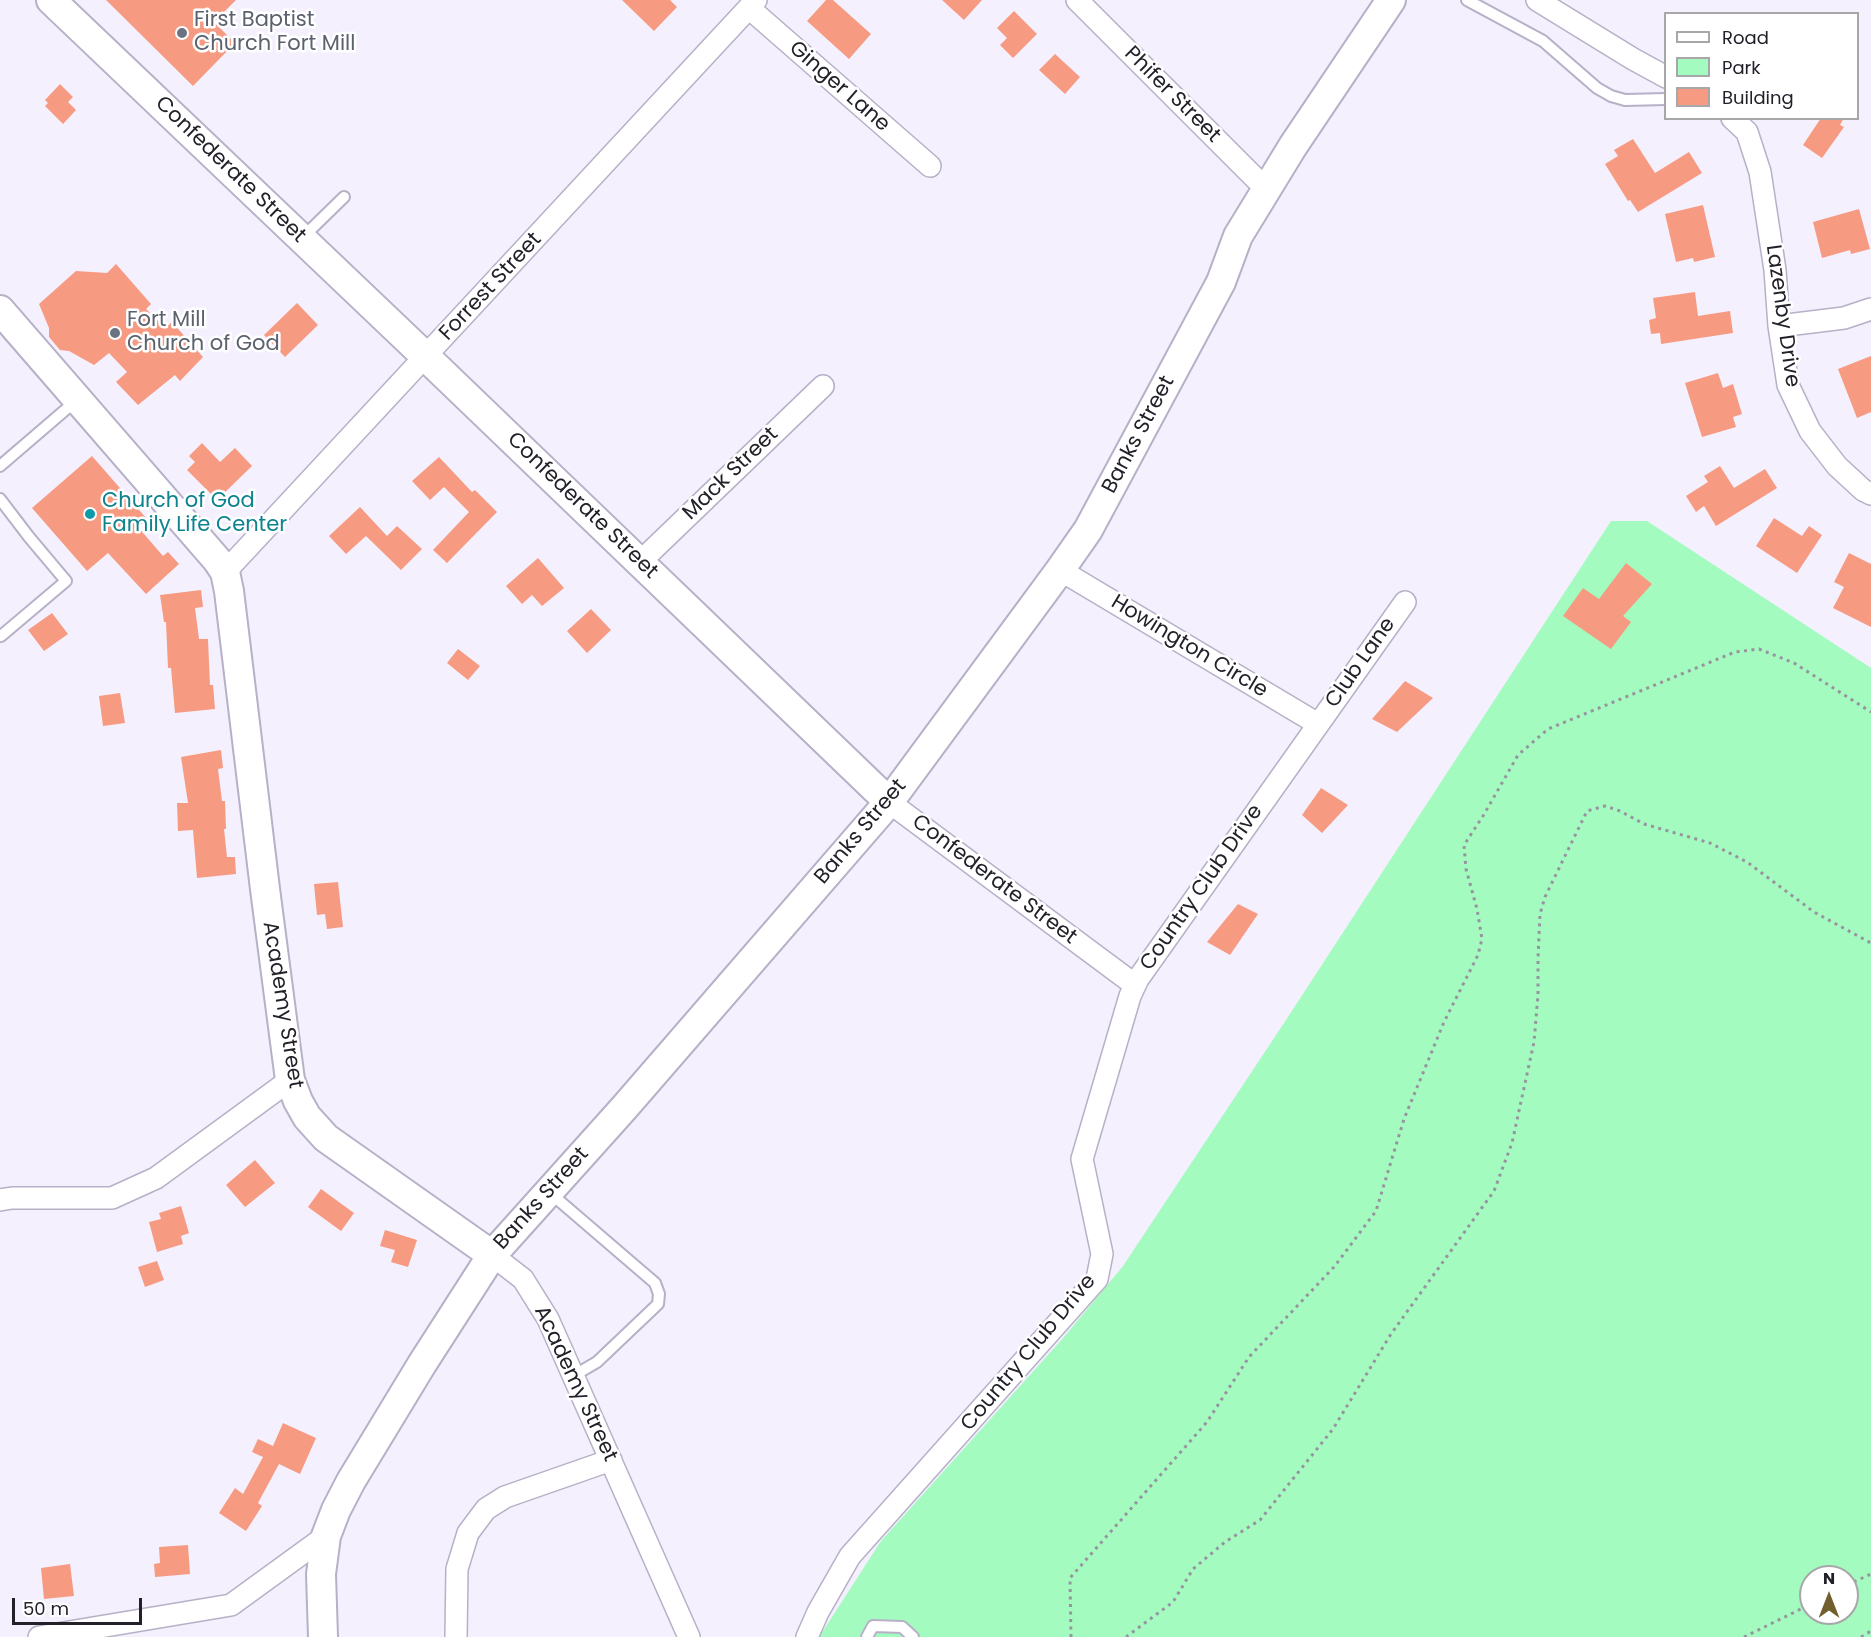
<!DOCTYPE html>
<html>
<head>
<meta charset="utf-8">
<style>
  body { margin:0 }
  #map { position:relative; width:1871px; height:1637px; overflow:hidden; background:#f4f0fe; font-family:Poppins,sans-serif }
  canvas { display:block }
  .legend { position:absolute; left:1664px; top:12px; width:195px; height:108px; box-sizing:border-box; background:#fff; border:2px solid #a7a6a9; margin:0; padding:8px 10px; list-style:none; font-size:18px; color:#232029 }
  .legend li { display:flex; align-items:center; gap:12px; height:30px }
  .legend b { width:30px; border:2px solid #a7a6a9 }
  .north { position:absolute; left:1799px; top:1565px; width:60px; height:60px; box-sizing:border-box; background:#fff; border:2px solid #a7a6a9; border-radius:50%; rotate:0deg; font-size:16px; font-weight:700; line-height:24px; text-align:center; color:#232029 }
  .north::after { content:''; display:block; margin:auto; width:21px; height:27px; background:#735f2e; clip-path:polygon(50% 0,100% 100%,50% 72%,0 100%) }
  .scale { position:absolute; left:12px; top:1598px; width:130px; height:27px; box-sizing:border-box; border:3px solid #232029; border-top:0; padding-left:8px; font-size:18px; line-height:21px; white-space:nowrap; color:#232029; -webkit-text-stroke:4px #fff; paint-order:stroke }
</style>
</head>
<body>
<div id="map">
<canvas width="1871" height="1637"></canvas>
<ul class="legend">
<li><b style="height:8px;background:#fff"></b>Road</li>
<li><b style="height:16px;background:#a4fbc0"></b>Park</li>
<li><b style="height:16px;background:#f79a82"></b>Building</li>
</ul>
<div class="north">N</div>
<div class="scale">50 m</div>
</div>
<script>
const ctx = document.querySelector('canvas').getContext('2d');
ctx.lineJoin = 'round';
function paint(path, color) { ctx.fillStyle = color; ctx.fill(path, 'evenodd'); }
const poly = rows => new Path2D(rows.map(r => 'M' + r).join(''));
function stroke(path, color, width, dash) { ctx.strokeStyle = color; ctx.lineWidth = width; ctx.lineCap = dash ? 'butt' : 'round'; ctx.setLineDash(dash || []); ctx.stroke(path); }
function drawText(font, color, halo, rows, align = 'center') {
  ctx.font = font + ' Poppins,sans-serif'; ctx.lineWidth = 5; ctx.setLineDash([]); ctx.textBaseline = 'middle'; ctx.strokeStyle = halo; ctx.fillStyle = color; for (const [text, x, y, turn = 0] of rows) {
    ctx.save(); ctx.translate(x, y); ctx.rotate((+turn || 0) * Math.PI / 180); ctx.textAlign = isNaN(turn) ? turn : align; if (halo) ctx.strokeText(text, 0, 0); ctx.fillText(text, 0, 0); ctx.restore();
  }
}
const green = poly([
  [1611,521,1647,521,1871,668,1871,1637,819,1637,881,1541,1064,1337,1123,1266,1284,1023],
  [1811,1577,1847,1577,1847,1613,1811,1613]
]);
const building = poly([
  [106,0,236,0,214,22,235,43,193,86],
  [622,0,670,0,677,7,654,31],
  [826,0,833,0,871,34,849,59,807,21],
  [942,0,982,0,964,20],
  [1014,11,1037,34,1013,58,1000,45,1007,38,997,28],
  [1055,54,1080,77,1065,94,1039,70],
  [60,84,73,97,68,102,76,110,63,124,45,106,48,103,45,100],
  [1821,118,1844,118,1840,125,1844,127,1822,158,1803,145],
  [1633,139,1655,173,1689,152,1702,173,1638,212,1630,200,1628,201,1605,164,1618,156,1614,150],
  [1703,205,1715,257,1694,262,1693,258,1676,262,1665,214],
  [1859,209,1870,249,1851,254,1850,250,1822,258,1813,222],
  [116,264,151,304,146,309,165,328,172,322,203,357,180,381,175,375,138,405,116,382,127,372,109,353,94,365,69,351,60,350,49,337,49,328,39,304,76,271,107,273],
  [1695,292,1698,316,1730,311,1733,333,1661,344,1660,333,1651,334,1649,320,1656,318,1653,298],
  [297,303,318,325,285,357,264,335],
  [1871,356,1871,412,1857,418,1838,369],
  [1718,373,1723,388,1733,384,1742,414,1733,417,1736,427,1702,437,1685,383],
  [202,443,220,462,235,448,252,466,217,500,187,470,195,462,189,456],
  [92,456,147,519,138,527,163,556,168,552,179,564,146,594,108,553,87,571,32,508],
  [439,457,472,492,475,490,497,512,447,563,433,550,469,512,444,487,430,500,412,481],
  [1720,466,1734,488,1765,469,1777,488,1716,526,1704,506,1696,512,1686,496,1708,482,1704,476],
  [360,507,387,536,397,526,422,549,401,570,366,536,346,554,329,536],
  [1774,518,1802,536,1809,526,1822,535,1797,573,1756,546],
  [1849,553,1871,564,1871,627,1833,608,1844,587,1834,582],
  [538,558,564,588,542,606,532,595,522,604,506,586],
  [1626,563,1652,584,1623,616,1631,622,1611,649,1563,616,1583,588,1599,599],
  [201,590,203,607,195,608,199,639,208,639,210,685,213,685,215,709,175,713,171,668,168,668,166,622,164,622,160,595],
  [591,609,611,630,587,653,567,631],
  [52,613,68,634,44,651,28,630],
  [458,649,480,666,468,680,447,663],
  [1405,681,1433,698,1397,732,1372,719],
  [120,693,125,723,103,726,99,696],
  [221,750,223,768,218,769,222,801,225,801,226,829,224,829,227,857,235,857,236,874,197,878,193,830,178,831,177,803,188,803,181,757],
  [1321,788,1348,805,1322,833,1302,815],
  [338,882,343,927,327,929,325,914,317,915,314,884],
  [1238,904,1258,914,1230,955,1207,942],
  [255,1160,275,1183,245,1207,226,1185],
  [321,1189,354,1213,341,1231,308,1207],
  [181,1206,189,1233,181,1236,183,1244,157,1252,149,1222,161,1219,159,1213],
  [385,1230,417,1240,408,1267,391,1262,395,1250,380,1246],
  [157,1261,164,1280,145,1287,138,1267],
  [283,1423,316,1438,300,1474,279,1464,258,1503,262,1506,246,1531,219,1513,235,1488,243,1494,263,1457,252,1452,258,1439,273,1446],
  [188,1545,190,1574,155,1577,154,1564,160,1563,159,1547],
  [70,1564,74,1596,44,1599,41,1568]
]);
const path = poly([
  [1847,1585,1871,1574],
  [1071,1637,1070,1578,1207,1422,1249,1357,1334,1267,1376,1211,1404,1119,1444,1022,1478,955,1482,939,1477,909,1466,869,1464,845,1483,816,1518,755,1548,729,1735,652,1759,649,1794,663,1871,712],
  [1126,1637,1173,1602,1193,1569,1225,1542,1260,1520,1333,1429,1391,1334,1494,1191,1512,1143,1534,1042,1538,995,1538,958,1540,914,1545,897,1587,811,1605,806,1620,811,1644,824,1710,843,1747,862,1814,912,1871,943],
  [1744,1637,1811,1604],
  [1861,1637,1871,1631]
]);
const lane = poly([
  [1467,0,1543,41,1597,88,1611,96,1625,100,1666,99],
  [302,238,344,197],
  [0,466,78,399],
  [0,499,29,537,66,581,1,636,0,635],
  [549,1192,655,1283,659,1294,658,1304,597,1362,573,1376],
  [867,1637,873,1626,902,1627,913,1637]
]);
const street = poly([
  [1077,0,1267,190],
  [1537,0,1633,59,1666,77],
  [749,8,930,166],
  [1732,118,1747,132,1760,172,1775,270,1779,326,1788,385,1810,431,1837,466,1863,490,1871,494],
  [1779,326,1844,318,1871,309],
  [640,562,823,386],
  [1060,570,1318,724],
  [225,572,756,0],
  [889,802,1135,985],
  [0,1200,12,1198,112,1198,156,1178,290,1080],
  [492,1255,523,1279,548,1319,689,1637],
  [39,1637,231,1605,326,1536],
  [456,1637,457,1569,468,1533,486,1509,505,1497,611,1460],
  [807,1637,818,1612,850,1556,1097,1279,1102,1254,1082,1159,1130,996,1138,979,1405,602]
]);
const secondary = poly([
  [51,0,426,357,889,802],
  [0,310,217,560,225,572,229,591,265,889,290,1080,298,1101,307,1117,326,1138,492,1255],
  [323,1637,321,1574,326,1536,336,1510,351,1481,422,1364,492,1255,624,1108,889,802,1060,570,1088,530,1221,282,1238,236,1293,146,1391,0]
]);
const markers = [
  [182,33,6,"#6b7280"],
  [115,333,6,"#6b7280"],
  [90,514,6,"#0f9aa8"]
];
const worshipNames = [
  ["First Baptist",194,21],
  ["Church Fort Mill",194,45],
  ["Fort Mill",127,321],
  ["Church of God",127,345]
];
const streetNames = [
  ["Ginger Lane",839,87,41],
  ["Phifer Street",1172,95,45],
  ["Confederate Street",230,170,44],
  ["Forrest Street",491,287,-47],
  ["Lazenby Drive",1782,316,82],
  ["Banks Street",1139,435,-62],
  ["Mack Street",731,474,-44],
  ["Confederate Street",582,506,44],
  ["Howington Circle",1189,647,31],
  ["Club Lane",1361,663,-55],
  ["Banks Street",861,832,-50],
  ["Confederate Street",994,880,37],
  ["Country Club Drive",1202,888,-55],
  ["Academy Street",282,1005,81],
  ["Banks Street",542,1199,-48],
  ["Country Club Drive",1029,1353,-50],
  ["Academy Street",575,1384,65]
];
const cultureNames = [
  ["Church of God",102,502],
  ["Family Life Center",102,526]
];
paint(green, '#a4fbc0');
paint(building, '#f79a82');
stroke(lane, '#b7b0c7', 14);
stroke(street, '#b7b0c7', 24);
stroke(secondary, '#b7b0c7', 32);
stroke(path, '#9794a0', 3, [3, 4.5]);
stroke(lane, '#fff', 10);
stroke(street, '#fff', 21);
stroke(secondary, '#fff', 28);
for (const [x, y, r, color] of markers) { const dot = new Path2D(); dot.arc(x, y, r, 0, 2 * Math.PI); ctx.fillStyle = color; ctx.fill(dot); stroke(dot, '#fff', 2); }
drawText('21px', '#5b616d', '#fff', worshipNames, 'left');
drawText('21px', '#232029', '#fff', streetNames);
drawText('21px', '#0d838f', '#fff', cultureNames, 'left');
</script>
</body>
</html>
